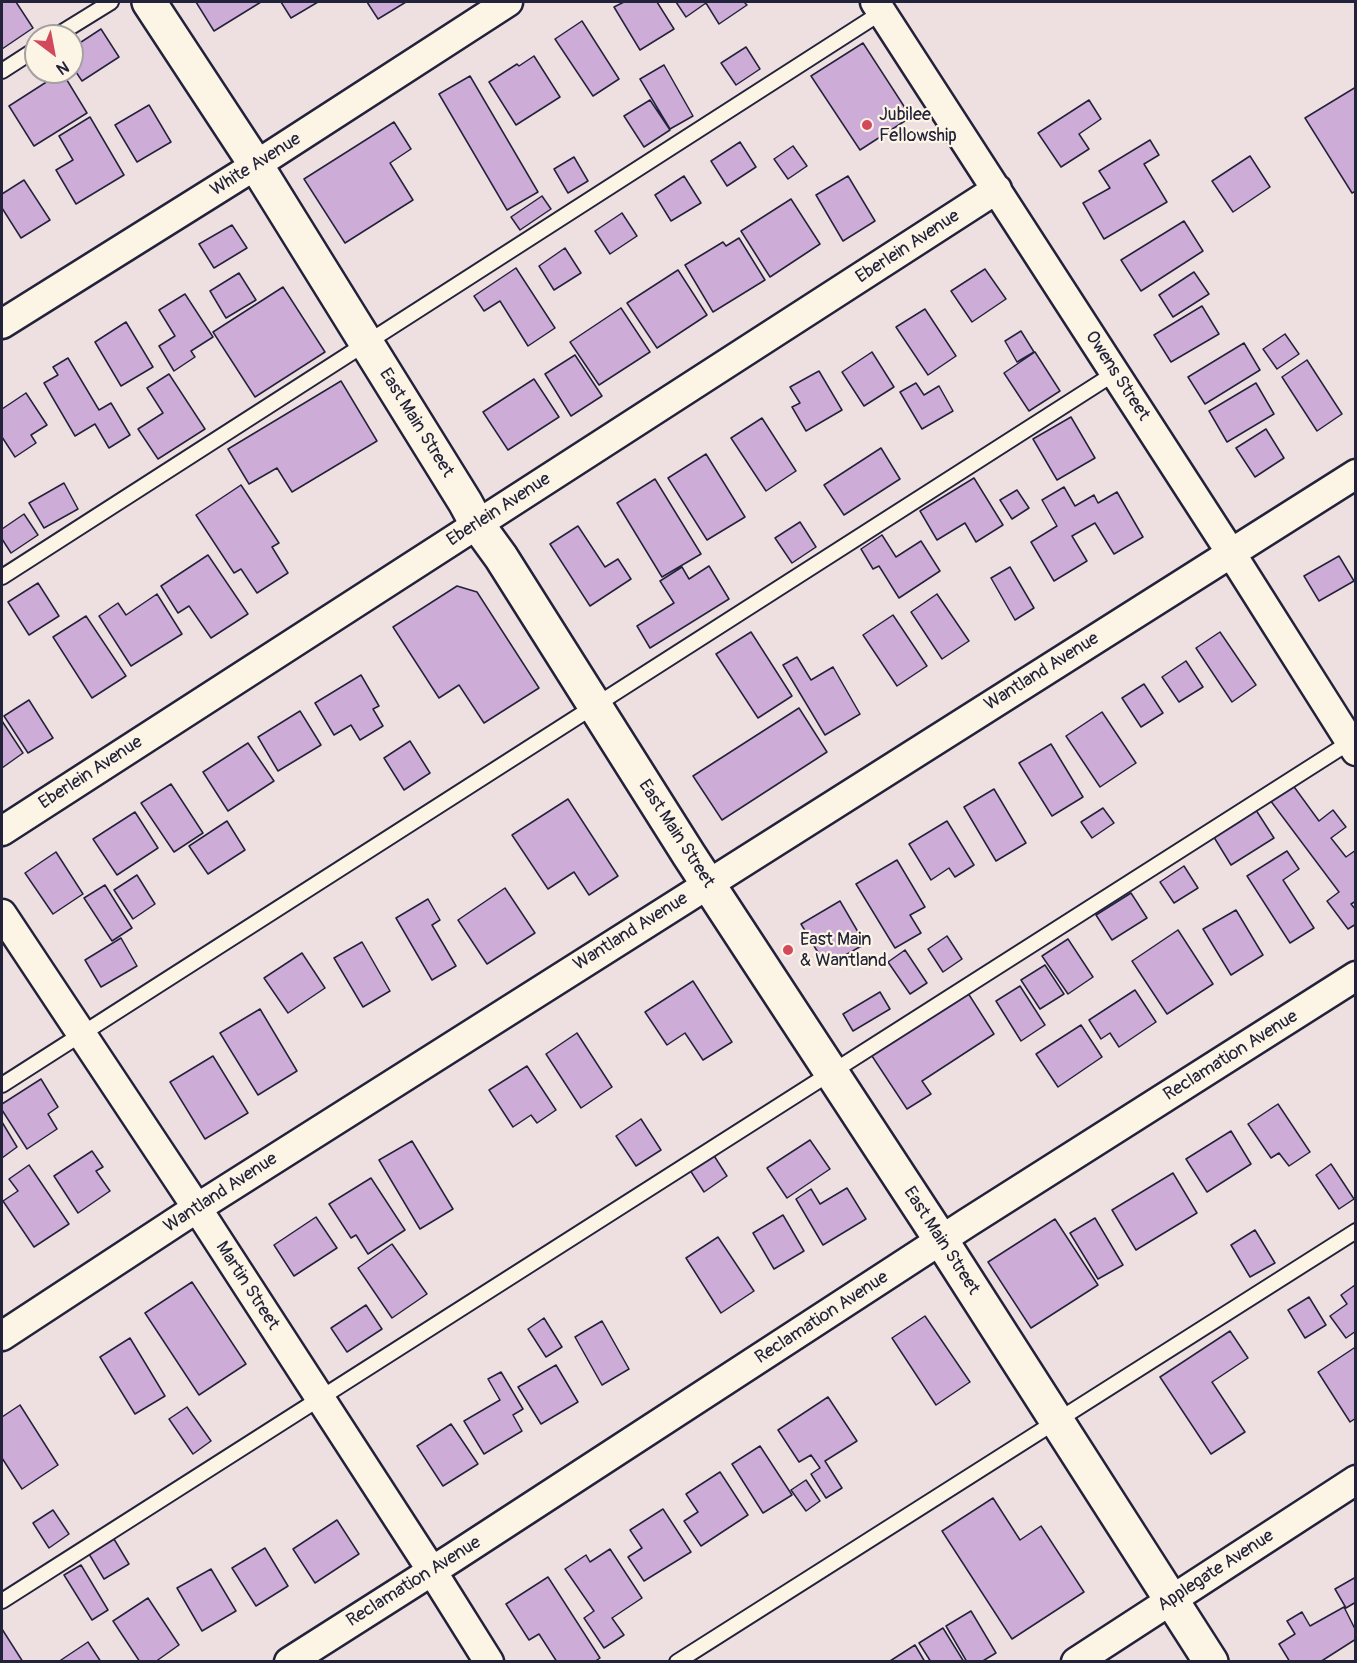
<!DOCTYPE html>
<html>
<head>
<meta charset="utf-8">
<style>
  body { margin:0 }
  #map { position:relative; width:1357px; height:1663px; overflow:hidden; background:#eedfe1; font-family:Pangolin,sans-serif }
  canvas { display:block }
  .frame { position:absolute; inset:0; border:3px solid #22223b; pointer-events:none }
  .north { position:absolute; left:24px; top:24px; width:60px; height:60px; box-sizing:border-box; background:#fcf5e5; border:2px solid #a5a1a1; border-radius:50%; rotate:148deg; font-size:16px; font-weight:700; line-height:24px; text-align:center; color:#22223b }
  .north::after { content:''; display:block; margin:auto; width:21px; height:27px; background:#d1495b; clip-path:polygon(50% 0,100% 100%,50% 72%,0 100%) }
</style>
</head>
<body>
<div id="map">
<canvas width="1357" height="1663"></canvas>
<div class="frame"></div>
<div class="north">N</div>
</div>
<script>
const ctx = document.querySelector('canvas').getContext('2d');
ctx.lineJoin = 'round';
function paint(path, color) { ctx.fillStyle = color; ctx.fill(path, 'evenodd'); }
const poly = rows => new Path2D(rows.map(r => 'M' + r).join(''));
function stroke(path, color, width, dash) { ctx.strokeStyle = color; ctx.lineWidth = width; ctx.lineCap = dash ? 'butt' : 'round'; ctx.setLineDash(dash || []); ctx.stroke(path); }
function drawText(font, color, halo, rows, align = 'center') {
  ctx.font = font + ' Pangolin,sans-serif'; ctx.lineWidth = 4.5; ctx.setLineDash([]); ctx.textBaseline = 'middle'; ctx.strokeStyle = halo; ctx.fillStyle = color; for (const [text, x, y, turn = 0] of rows) {
    ctx.save(); ctx.translate(x, y); ctx.rotate((+turn || 0) * Math.PI / 180); ctx.textAlign = isNaN(turn) ? turn : align; if (halo) ctx.strokeText(text, 0, 0); ctx.fillText(text, 0, 0); ctx.restore();
  }
}
const building = poly([
  [2,2,16,2,33,28,2,49,2,2],
  [196,2,261,2,214,31,196,2],
  [281,2,318,2,291,18,281,2],
  [367,2,406,2,378,19,367,2],
  [624,2,657,2,674,29,640,50,614,7,624,2],
  [676,2,744,2,747,5,719,24,706,3,686,17,676,2],
  [582,21,619,79,593,96,555,39,582,21],
  [101,29,119,57,82,81,72,66,72,48,101,29],
  [863,43,911,117,860,150,811,76,863,43],
  [746,47,760,69,736,85,721,63,746,47],
  [534,56,560,97,516,125,489,82,517,64,519,66,534,56],
  [664,65,693,116,670,129,640,79,664,65],
  [62,72,87,113,34,146,9,106,62,72],
  [470,76,538,192,507,210,439,94,470,76],
  [1356,87,1356,191,1352,193,1305,118,1356,87],
  [650,100,670,130,644,147,624,116,650,100],
  [1089,100,1101,119,1079,134,1089,149,1061,167,1038,133,1089,100],
  [149,105,171,142,137,162,115,125,149,105],
  [90,117,124,175,76,204,56,170,73,160,59,136,90,117],
  [394,122,411,149,390,163,413,200,345,243,304,179,394,122],
  [1150,140,1159,155,1144,164,1167,202,1104,239,1083,203,1110,188,1099,171,1150,140],
  [740,142,756,167,727,186,711,161,740,142],
  [793,146,807,166,788,179,774,159,793,146],
  [1250,156,1270,187,1233,212,1212,181,1250,156],
  [574,157,588,181,568,193,554,169,574,157],
  [684,176,701,203,671,221,655,195,684,176],
  [848,176,875,221,843,241,816,195,848,176],
  [24,180,50,220,21,238,2,208,2,194,24,180],
  [542,196,551,209,520,230,511,217,542,196],
  [791,199,820,244,770,277,741,231,791,199],
  [622,213,637,236,610,254,595,231,622,213],
  [1184,221,1203,251,1141,291,1121,260,1184,221],
  [232,225,247,248,214,268,199,244,232,225],
  [739,238,765,280,713,312,685,265,723,242,726,246,739,238],
  [565,248,581,273,554,290,539,266,565,248],
  [516,268,555,328,528,346,500,301,484,311,474,296,516,268],
  [985,269,1006,299,972,322,951,291,985,269],
  [678,270,707,315,657,348,627,303,678,270],
  [1194,272,1209,294,1173,317,1159,295,1194,272],
  [239,273,256,300,226,318,210,291,239,273],
  [283,287,325,352,255,397,213,332,283,287],
  [185,294,213,337,191,351,195,357,174,371,159,346,175,336,159,310,185,294],
  [1202,306,1219,334,1171,362,1154,335,1202,306],
  [621,308,650,352,599,385,570,342,621,308],
  [925,309,956,356,928,375,896,327,925,309],
  [126,322,153,367,121,386,95,342,126,322],
  [1021,331,1034,352,1017,362,1005,341,1021,331],
  [1285,334,1299,354,1277,369,1263,349,1285,334],
  [1244,343,1260,370,1205,404,1188,377,1244,343],
  [872,352,894,387,864,406,842,372,872,352],
  [1035,352,1060,391,1029,411,1004,373,1035,352],
  [575,355,602,396,571,416,545,374,575,355],
  [68,358,99,410,111,403,130,435,109,448,95,424,75,436,44,383,58,375,53,367,68,358],
  [1307,360,1342,414,1317,431,1282,377,1307,360],
  [819,371,842,410,806,431,792,407,800,403,790,387,819,371],
  [169,374,205,429,158,459,138,429,163,413,147,388,169,374],
  [534,379,559,417,508,450,483,412,534,379],
  [341,381,377,441,292,492,277,468,249,484,228,449,341,381],
  [916,383,924,395,939,386,953,411,922,429,900,392,916,383],
  [1256,383,1274,414,1227,442,1209,411,1256,383],
  [26,393,47,425,31,435,36,443,15,457,2,437,2,409,26,393],
  [1071,417,1095,458,1057,480,1033,439,1071,417],
  [762,418,796,471,766,491,731,438,762,418],
  [1266,429,1284,458,1255,477,1236,448,1266,429],
  [881,448,900,479,844,515,824,485,881,448],
  [706,454,745,517,707,540,668,478,706,454],
  [974,478,1003,525,976,542,965,523,937,540,920,511,974,478],
  [655,479,701,554,662,577,617,503,655,479],
  [64,483,78,509,44,528,29,503,64,483],
  [241,485,279,543,272,547,288,573,257,593,241,569,234,573,196,515,241,485],
  [1064,487,1075,506,1094,495,1098,503,1117,492,1143,537,1114,554,1095,523,1072,536,1087,561,1054,581,1031,542,1057,526,1042,500,1064,487],
  [1017,490,1029,508,1012,519,1000,500,1017,490],
  [24,514,38,535,11,553,2,539,2,529,24,514],
  [800,522,816,547,792,563,775,538,800,522],
  [578,526,605,567,618,559,631,579,590,606,550,544,578,526],
  [882,535,896,557,921,541,940,571,899,598,879,566,873,569,861,549,882,535],
  [208,555,248,614,211,638,189,606,178,613,161,586,208,555],
  [1339,556,1354,581,1319,601,1304,576,1339,556],
  [709,566,729,599,650,648,637,626,674,603,660,581,682,567,689,579,709,566],
  [1010,567,1034,608,1015,620,991,578,1010,567],
  [38,583,59,616,29,635,8,602,38,583],
  [457,586,477,592,539,688,484,723,459,685,439,698,393,627,457,586],
  [157,594,182,634,131,666,99,616,118,603,126,615,157,594],
  [937,594,969,641,942,659,911,612,937,594],
  [893,615,927,666,897,686,863,635,893,615],
  [86,616,126,676,92,698,53,637,86,616],
  [751,632,792,696,758,718,716,654,751,632],
  [1220,632,1256,685,1232,702,1196,648,1220,632],
  [797,657,811,680,833,667,860,714,825,735,783,665,797,657],
  [1186,661,1203,687,1179,702,1162,677,1186,661],
  [361,675,379,706,373,709,383,726,360,740,351,725,334,735,315,703,361,675],
  [1144,684,1163,713,1141,727,1122,698,1144,684],
  [29,700,53,738,28,753,4,716,29,700],
  [799,708,827,752,722,820,693,776,799,708],
  [300,711,321,745,278,771,258,737,300,711],
  [1102,712,1136,763,1100,787,1066,736,1102,712],
  [2,721,23,753,2,768,2,721],
  [410,741,430,773,404,790,384,758,410,741],
  [248,743,274,781,228,811,203,772,248,743],
  [1051,744,1083,797,1052,816,1019,763,1051,744],
  [171,784,203,833,174,852,141,803,171,784],
  [1292,784,1319,821,1333,810,1346,827,1331,838,1346,857,1356,850,1356,901,1351,904,1356,910,1356,924,1348,929,1327,901,1339,892,1270,800,1292,784],
  [994,789,1026,843,996,861,964,807,994,789],
  [568,799,618,876,589,895,574,872,548,889,512,835,568,799],
  [1254,807,1274,838,1231,865,1212,834,1254,807],
  [1103,808,1114,823,1092,838,1081,822,1103,808],
  [135,812,158,848,117,875,93,839,135,812],
  [227,821,245,850,208,874,189,846,227,821],
  [947,821,974,865,955,877,949,868,931,880,909,844,947,821],
  [1287,851,1299,869,1283,880,1314,928,1290,943,1247,876,1287,851],
  [56,852,83,894,53,914,25,873,56,852],
  [897,860,925,907,910,915,921,933,895,948,856,884,897,860],
  [1184,866,1198,888,1174,903,1160,882,1184,866],
  [137,875,155,904,133,919,114,890,137,875],
  [105,885,132,928,112,941,84,898,105,885],
  [505,888,535,933,487,964,458,920,505,888],
  [1131,893,1147,918,1112,940,1096,915,1131,893],
  [428,899,440,920,432,925,456,966,432,980,396,918,428,899],
  [840,901,865,944,826,966,801,924,840,901],
  [1236,910,1263,955,1231,975,1203,929,1236,910],
  [1178,930,1213,984,1167,1014,1132,961,1178,930],
  [947,936,962,959,943,972,928,949,947,936],
  [121,938,137,966,101,987,85,960,121,938],
  [1068,939,1093,977,1068,994,1042,956,1068,939],
  [362,942,390,991,363,1007,334,958,362,942],
  [905,950,927,983,910,994,888,962,905,950],
  [302,953,325,988,288,1013,264,978,302,953],
  [1045,965,1064,994,1040,1009,1021,980,1045,965],
  [693,981,732,1042,703,1060,685,1033,667,1045,645,1012,693,981],
  [1020,986,1045,1025,1021,1041,996,1001,1020,986],
  [966,990,994,1034,922,1081,931,1094,907,1109,870,1053,966,990],
  [1135,990,1156,1022,1119,1047,1110,1033,1101,1039,1089,1020,1135,990],
  [880,992,890,1009,853,1031,843,1014,880,992],
  [260,1009,297,1071,258,1095,220,1033,260,1009],
  [1081,1025,1102,1057,1058,1087,1036,1054,1081,1025],
  [577,1033,612,1087,581,1108,546,1054,577,1033],
  [213,1056,248,1113,205,1139,170,1082,213,1056],
  [527,1066,556,1110,537,1123,531,1115,513,1127,489,1090,527,1066],
  [41,1079,58,1107,48,1114,57,1129,27,1149,2,1110,2,1104,41,1079],
  [1278,1104,1310,1152,1289,1166,1279,1153,1271,1158,1248,1124,1278,1104],
  [641,1119,661,1150,636,1166,616,1136,641,1119],
  [2,1122,17,1147,2,1158,2,1122],
  [1231,1131,1251,1164,1207,1192,1186,1159,1231,1131],
  [810,1140,830,1169,787,1198,767,1168,810,1140],
  [412,1141,453,1209,420,1229,379,1160,412,1141],
  [92,1151,103,1167,96,1171,110,1191,78,1213,54,1176,92,1151],
  [711,1151,727,1176,704,1192,688,1167,711,1151],
  [1331,1164,1354,1199,1339,1209,1316,1175,1331,1164],
  [29,1165,69,1224,34,1247,3,1201,18,1191,9,1179,29,1165],
  [1173,1173,1197,1213,1136,1250,1112,1210,1173,1173],
  [371,1178,405,1230,368,1254,356,1235,351,1238,329,1204,371,1178],
  [847,1188,866,1219,823,1245,796,1199,811,1189,820,1204,847,1188],
  [783,1215,804,1251,774,1269,753,1233,783,1215],
  [316,1217,337,1248,294,1276,274,1245,316,1217],
  [1095,1218,1123,1265,1098,1279,1070,1233,1095,1218],
  [1055,1219,1098,1285,1031,1328,988,1262,1055,1219],
  [1255,1230,1275,1263,1250,1277,1231,1245,1255,1230],
  [718,1237,754,1291,721,1313,686,1258,718,1237],
  [392,1244,427,1294,392,1318,358,1268,392,1244],
  [192,1282,246,1364,199,1395,145,1313,192,1282],
  [1355,1285,1356,1331,1346,1338,1330,1316,1347,1304,1341,1295,1355,1285],
  [1309,1297,1326,1325,1305,1338,1288,1310,1309,1297],
  [366,1305,382,1329,347,1352,331,1328,366,1305],
  [925,1316,970,1382,936,1405,892,1338,925,1316],
  [544,1318,562,1347,546,1357,528,1329,544,1318],
  [602,1321,629,1369,602,1385,575,1337,602,1321],
  [1230,1331,1248,1358,1212,1382,1245,1432,1211,1454,1160,1377,1230,1331],
  [130,1338,165,1396,135,1414,100,1357,130,1338],
  [1354,1348,1356,1350,1356,1418,1350,1422,1318,1372,1354,1348],
  [556,1365,578,1402,541,1424,518,1387,556,1365],
  [501,1372,523,1409,513,1415,522,1431,484,1454,464,1421,500,1400,488,1379,501,1372],
  [828,1397,857,1441,825,1461,842,1488,826,1498,811,1474,820,1468,811,1455,799,1462,778,1430,828,1397],
  [20,1405,58,1465,22,1489,2,1458,2,1417,20,1405],
  [187,1407,211,1441,193,1454,169,1419,187,1407],
  [451,1424,478,1464,443,1486,417,1446,451,1424],
  [760,1446,792,1495,763,1513,732,1464,760,1446],
  [720,1472,748,1515,701,1546,684,1521,698,1512,686,1494,720,1472],
  [806,1480,820,1501,806,1511,791,1490,806,1480],
  [993,1498,1020,1540,1041,1526,1084,1592,1012,1639,942,1531,993,1498],
  [663,1509,691,1552,644,1581,628,1557,642,1548,630,1530,663,1509],
  [53,1510,69,1534,49,1548,33,1523,53,1510],
  [337,1520,359,1554,315,1583,293,1549,337,1520],
  [114,1539,129,1564,104,1579,89,1554,114,1539],
  [265,1548,288,1586,256,1606,232,1568,265,1548],
  [610,1549,642,1598,612,1618,624,1635,604,1648,584,1618,594,1611,565,1569,586,1555,590,1562,610,1549],
  [81,1565,108,1610,92,1620,64,1575,81,1565],
  [211,1569,236,1611,202,1631,177,1588,211,1569],
  [548,1577,600,1658,594,1662,557,1662,539,1634,529,1640,506,1604,548,1577],
  [1356,1577,1356,1602,1346,1608,1335,1589,1356,1577],
  [148,1598,179,1645,155,1662,140,1662,113,1621,148,1598],
  [1344,1607,1356,1631,1356,1639,1320,1662,1290,1662,1279,1644,1295,1634,1287,1621,1302,1612,1310,1626,1344,1607],
  [971,1611,996,1653,981,1662,967,1662,946,1626,971,1611],
  [943,1628,964,1662,931,1662,919,1643,943,1628],
  [2,1629,23,1662,2,1662,2,1629],
  [88,1642,101,1662,58,1662,88,1642],
  [915,1645,925,1662,890,1662,890,1661,915,1645]
]);
const service = poly([
  [56,36,111,2],
  [2,71,36,49],
  [2,577,882,12],
  [2,1085,1115,373],
  [2,1601,1350,742],
  [677,1662,1356,1231]
]);
const minor = poly([
  [875,2,1231,553,1356,751],
  [2,324,256,165,508,2],
  [2,831,997,189],
  [2,914,197,1208,432,1571,489,1662],
  [2,1336,197,1208,1356,474],
  [289,1662,454,1557,967,1223,1356,976],
  [1076,1662,1356,1480]
]);
const tertiary = poly([
  [149,2,256,165,465,502,477,524,501,557,689,855,941,1240,1211,1662]
]);
const markers = [
  [867,125,6,"#d1495b"],
  [788,950,6,"#d1495b"]
];
const poiNames = [
  ["Jubilee",879,115],
  ["Fellowship",879,136],
  ["East Main",800,940],
  ["& Wantland",800,961]
];
const streetNames = [
  ["White Avenue",256,165,-32],
  ["Eberlein Avenue",908,247,-33],
  ["Owens Street",1117,376,57],
  ["East Main Street",416,423,58],
  ["Eberlein Avenue",499,510,-33],
  ["Wantland Avenue",1042,672,-32],
  ["Eberlein Avenue",91,773,-33],
  ["East Main Street",676,834,57],
  ["Wantland Avenue",631,932,-32],
  ["Reclamation Avenue",1231,1056,-32],
  ["Wantland Avenue",221,1193,-33],
  ["East Main Street",941,1241,57],
  ["Martin Street",247,1286,57],
  ["Reclamation Avenue",822,1318,-33],
  ["Applegate Avenue",1216,1571,-33],
  ["Reclamation Avenue",414,1582,-32]
];
paint(building, '#ceacd8');
stroke(building, '#22223b', 1.5);
stroke(service, '#22223b', 18);
stroke(minor, '#22223b', 33);
stroke(tertiary, '#22223b', 38);
stroke(service, '#fcf5e5', 14);
stroke(minor, '#fcf5e5', 28);
stroke(tertiary, '#fcf5e5', 33);
for (const [x, y, r, color] of markers) { const dot = new Path2D(); dot.arc(x, y, r, 0, 2 * Math.PI); ctx.fillStyle = color; ctx.fill(dot); stroke(dot, '#fcf5e5', 2); }
drawText('18px', '#22223b', '#fcf5e5', poiNames, 'left');
drawText('18px', '#22223b', '#fcf5e5', streetNames);
</script>
</body>
</html>
